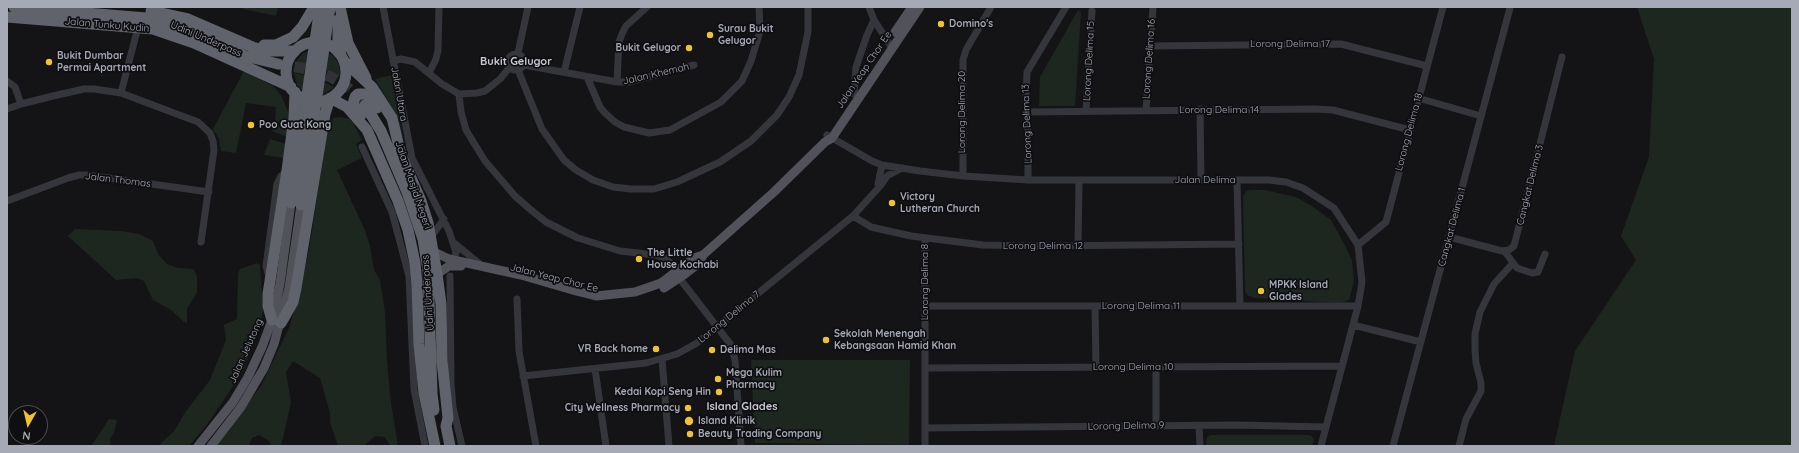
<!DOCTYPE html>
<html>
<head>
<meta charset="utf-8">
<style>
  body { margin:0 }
  #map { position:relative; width:1799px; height:453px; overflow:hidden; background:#141416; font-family:Quicksand,sans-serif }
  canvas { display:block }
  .frame { position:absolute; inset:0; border:8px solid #a6a9b6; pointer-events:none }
  .north { position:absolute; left:8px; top:405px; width:40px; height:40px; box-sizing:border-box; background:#0f0f11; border:1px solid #4b4d53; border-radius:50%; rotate:188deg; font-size:11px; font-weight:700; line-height:16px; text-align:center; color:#a6a9b6 }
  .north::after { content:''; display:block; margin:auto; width:14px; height:18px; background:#f0c232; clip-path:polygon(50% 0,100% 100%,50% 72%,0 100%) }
</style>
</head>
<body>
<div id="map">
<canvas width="1799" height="453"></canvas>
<div class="frame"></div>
<div class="north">N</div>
</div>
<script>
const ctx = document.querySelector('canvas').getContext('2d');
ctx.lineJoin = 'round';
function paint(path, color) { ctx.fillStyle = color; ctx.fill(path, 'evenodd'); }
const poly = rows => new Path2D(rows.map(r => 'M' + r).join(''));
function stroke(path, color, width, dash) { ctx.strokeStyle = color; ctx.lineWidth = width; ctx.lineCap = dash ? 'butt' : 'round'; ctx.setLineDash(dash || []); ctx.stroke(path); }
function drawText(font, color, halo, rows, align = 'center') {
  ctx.font = font + ' Quicksand,sans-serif'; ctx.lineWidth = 3.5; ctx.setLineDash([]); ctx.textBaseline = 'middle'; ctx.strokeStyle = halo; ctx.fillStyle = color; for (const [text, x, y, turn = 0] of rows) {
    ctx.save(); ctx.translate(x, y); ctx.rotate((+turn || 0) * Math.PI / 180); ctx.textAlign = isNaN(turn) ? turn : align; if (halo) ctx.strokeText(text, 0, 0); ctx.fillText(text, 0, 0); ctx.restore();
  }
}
const green = poly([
  [243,7,278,7,276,16,243,9],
  [1637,7,1792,7,1792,446,1554,446,1575,351,1636,260,1621,236,1649,157,1654,59],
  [1078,10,1081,12,1075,106,1039,106,1040,77],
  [311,50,325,51,333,56,339,64,340,77,327,70,296,62,302,54],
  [244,71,273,86,281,95,289,114,287,137,272,131,275,122,276,107,246,103,236,153,221,151,219,139,213,129],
  [294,73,315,78,334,87,323,95,318,95,304,92,297,85],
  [392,75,403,139,394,111,375,79],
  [340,117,349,119,353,123,362,140,356,144,362,158,337,170,364,228,370,246,374,270,380,280,385,312,387,362,391,403,398,446,390,446,385,437,375,436,364,446,338,446,330,422,330,413,320,378,293,361,286,372,291,403,281,446,271,446,269,441,259,435,252,438,249,446,216,446,261,386,289,328,300,291,309,250,328,124,334,118],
  [270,139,286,144,284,158,264,155],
  [1250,190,1265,190,1296,197,1312,206,1331,220,1347,249,1352,261,1354,281,1349,300,1341,303,1254,298,1247,295,1245,291,1243,197,1246,191],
  [75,229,121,231,139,234,153,241,158,254,167,264,178,268,194,269,197,277,197,293,187,309,187,323,184,322,171,310,153,300,144,281,137,278,116,280,68,236],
  [257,263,260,265,263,310,258,334,242,373,206,426,189,446,158,446,174,431,186,411,210,380,226,340,224,325,237,319,238,274,240,269],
  [751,360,910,360,909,445,755,443],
  [109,419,117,420,114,432,110,439,111,446,94,446,92,445],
  [1211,435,1308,435,1312,436,1314,440,1312,446,1206,446,1207,437]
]);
const highwayTunnel = poly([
  [278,64,302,68,331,77,346,86,363,102]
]);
const minor = poly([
  [383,7,412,158,449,231,456,252,454,260],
  [869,7,874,20,892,48],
  [1150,46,1341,44,1427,66],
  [518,53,528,7],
  '508 62a8 8 0 1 1 16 0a8 8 0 1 1-16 0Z',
  [393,61,401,59,415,62,442,84,459,94,477,93,485,91,500,79,510,67],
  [524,65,617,82,629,82,694,65],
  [518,70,542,129,564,160,576,170,593,180,613,187,631,189,654,189,677,182,720,162,751,141,777,115,789,97,799,75,808,32,808,7],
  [564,72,580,7],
  [429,73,436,59,438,50,439,7],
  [587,77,600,107,605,113,615,122,624,127,649,133,670,130,721,102,742,81,751,61,760,31,759,7],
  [7,81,15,87,21,104],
  [617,82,619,42,622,34,626,26,647,7],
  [121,93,138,27],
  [459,94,461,112,466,130,485,161,515,196,531,210,546,222,578,238,620,251,655,255,665,258,679,271],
  [854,94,856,67,867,35,874,20],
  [1418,98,1481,116],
  [7,109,21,104,53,96,84,89,94,89,121,93,198,122,210,133,213,141,214,150,201,242],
  [1200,109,1201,180],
  [1146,110,1153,7],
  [1086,111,1092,11],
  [1027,112,1315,109,1333,110,1410,130],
  [827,135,872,161,882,165,920,171,963,176,1028,180,1269,180,1286,182,1303,188,1320,199,1334,208,1358,245,1362,282,1358,306,1321,446],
  [362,147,392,212,409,276,414,389,425,446],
  [963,176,963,60,966,50,991,7],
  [1028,180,1028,142,1026,96,1027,72,1066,7],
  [1237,180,1240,306],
  [878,184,882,165],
  [7,201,68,178,79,175,87,175,209,192],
  [853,216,871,227,911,236,983,245,1040,246,1239,244],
  [431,237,444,219],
  [1449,237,1502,251,1509,250,1514,246,1562,57],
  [454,243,481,265],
  [1358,245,1386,222,1443,7],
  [1078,246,1079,181],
  [1505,252,1517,268,1532,273,1538,272,1545,254],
  [450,276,451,384,453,407,462,446],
  [269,277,266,266,277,184,281,176,286,172],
  [680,279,731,345,735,360,741,446],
  [517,299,519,351,536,446],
  [925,306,1358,306],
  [1095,306,1096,367],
  [1353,325,1421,342],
  [662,359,669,446],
  [925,368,1342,366],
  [595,369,606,446],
  [523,376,646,363,677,354,697,343,853,216,881,185,887,176,902,168],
  [1156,426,1156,367],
  [1199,426,1200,446],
  [925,428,1236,425,1326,427],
  [925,446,925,238],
  [1393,446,1510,8],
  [1459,446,1466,419,1481,391,1481,383,1476,363,1475,350,1475,334,1480,312,1494,284,1513,263]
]);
const major = poly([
  [895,32,912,7],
  [434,252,449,259,521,275,576,291,596,296,635,292,661,283,694,258,703,255,774,192,825,142,832,138,920,7],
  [437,274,449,266,461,266],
  [664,288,685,274,699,263,703,255],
  [198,446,233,402,248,377,262,347,272,320,280,284,291,203],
  [211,446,241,407,264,368,274,344,289,288,301,205]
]);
const highway = poly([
  [14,7,158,19,197,33,245,56,278,64],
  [340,7,348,43,366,78],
  [151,11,188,19,255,48,269,51,295,51],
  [7,17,153,29,194,43,291,87],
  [338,20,338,40,341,55],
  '286 72a30 30 0 1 1 60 0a30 30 0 1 1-60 0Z',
  [264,45,276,45,293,37,302,27,311,12],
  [344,61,372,87,392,118,401,155,421,201,428,223,437,274,441,304,442,361,448,418,446,426,450,446],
  [365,105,381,131,407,192,423,239,428,270,432,394,434,410],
  [361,115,353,104,355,97,358,94,366,94,371,98,377,108],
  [272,320,268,306,268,294,287,170,294,118,295,92],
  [281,323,293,302,296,288,325,114,330,98,347,107,367,130,398,201,408,230,415,263,417,284,419,344,424,393,435,446]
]);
const highwayBridge = poly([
  [291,203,320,7],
  [301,205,330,7]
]);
const markers = [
  [941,24,4,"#f0c232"],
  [710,35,4,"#f0c232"],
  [689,48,4,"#f0c232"],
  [49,62,4,"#f0c232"],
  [251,125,4,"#f0c232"],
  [892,203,4,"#f0c232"],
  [639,259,4,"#f0c232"],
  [1261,291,4,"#f0c232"],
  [826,340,4,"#f0c232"],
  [656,349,4,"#f0c232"],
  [712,350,4,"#f0c232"],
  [718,379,4,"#f0c232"],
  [719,392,4,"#f0c232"],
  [688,408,4,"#f0c232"],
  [689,421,5,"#f0c232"],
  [690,434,4,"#f0c232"]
];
const poiNames = [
  ["Domino's",949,24],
  ["Surau Bukit",718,29],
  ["Gelugor",718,41],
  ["Bukit Gelugor",681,48,"right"],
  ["Bukit Dumbar",57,56],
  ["Permai Apartment",57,68],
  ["Poo Guat Kong",259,125],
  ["Victory",900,197],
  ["Lutheran Church",900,209],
  ["The Little",647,253],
  ["House Kochabi",647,265],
  ["MPKK Island",1269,285],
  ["Glades",1269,297],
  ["Sekolah Menengah",834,334],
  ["Kebangsaan Hamid Khan",834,346],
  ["VR Back home",648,349,"right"],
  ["Delima Mas",720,350],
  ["Mega Kulim",726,373],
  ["Pharmacy",726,385],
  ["Kedai Kopi Seng Hin",711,392,"right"],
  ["City Wellness Pharmacy",680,408,"right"],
  ["Island Klinik",698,421],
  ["Beauty Trading Company",698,434]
];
const streetNames = [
  ["Jalan Tunku Kudin",107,25,5],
  ["Udini Underpass",206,39,23],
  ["Lorong Delima 17",1290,44],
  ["Lorong Delima 16",1149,59,-86],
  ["Lorong Delima 15",1089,61,-87],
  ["Jalan Yeap Chor Ee",864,70,-56],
  ["Jalan Khemah",656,74,-13],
  ["Jalan Utara",399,94,80],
  ["Lorong Delima 14",1219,110],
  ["Lorong Delima 20",962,112,-90],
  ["Lorong Delima 13",1027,124,-92],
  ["Lorong Delima 18",1409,132,-75],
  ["Jalan Thomas",118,180,7],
  ["Jalan Delima",1205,180],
  ["Jalan Masjid Negeri",413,185,71],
  ["Cangkat Delima 3",1530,185,-76],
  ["Cangkat Delima 1",1452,227,-75],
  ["Lorong Delima 12",1043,246],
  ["Jalan Yeap Chor Ee",554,278,14],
  ["Lorong Delima 8",925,282,-90],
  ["Udini Underpass",428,293,-94],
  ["Lorong Delima 11",1141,306],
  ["Lorong Delima 7",729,317,-39],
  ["Jalan Jelutong",246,351,-66],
  ["Lorong Delima 10",1133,367],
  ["Lorong Delima 9",1126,426,-1]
];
const neighbourhoodNames = [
  ["Bukit Gelugor",516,62],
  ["Island Glades",742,407]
];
paint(green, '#1e2620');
stroke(highwayTunnel, '#313236', 11, [11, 5.5]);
stroke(minor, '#35363b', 7);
stroke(major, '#51525a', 9);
stroke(highway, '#61636c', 11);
stroke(highwayBridge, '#61636c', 11);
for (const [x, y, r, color] of markers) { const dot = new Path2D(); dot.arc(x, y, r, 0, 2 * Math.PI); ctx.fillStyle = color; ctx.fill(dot); stroke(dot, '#0f0f11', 1.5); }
drawText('bold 10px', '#a6a9b6', '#0f0f11', poiNames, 'left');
drawText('10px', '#a6a9b6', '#0f0f11', streetNames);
drawText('bold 11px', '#c7c9d2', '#0f0f11', neighbourhoodNames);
</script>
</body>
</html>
